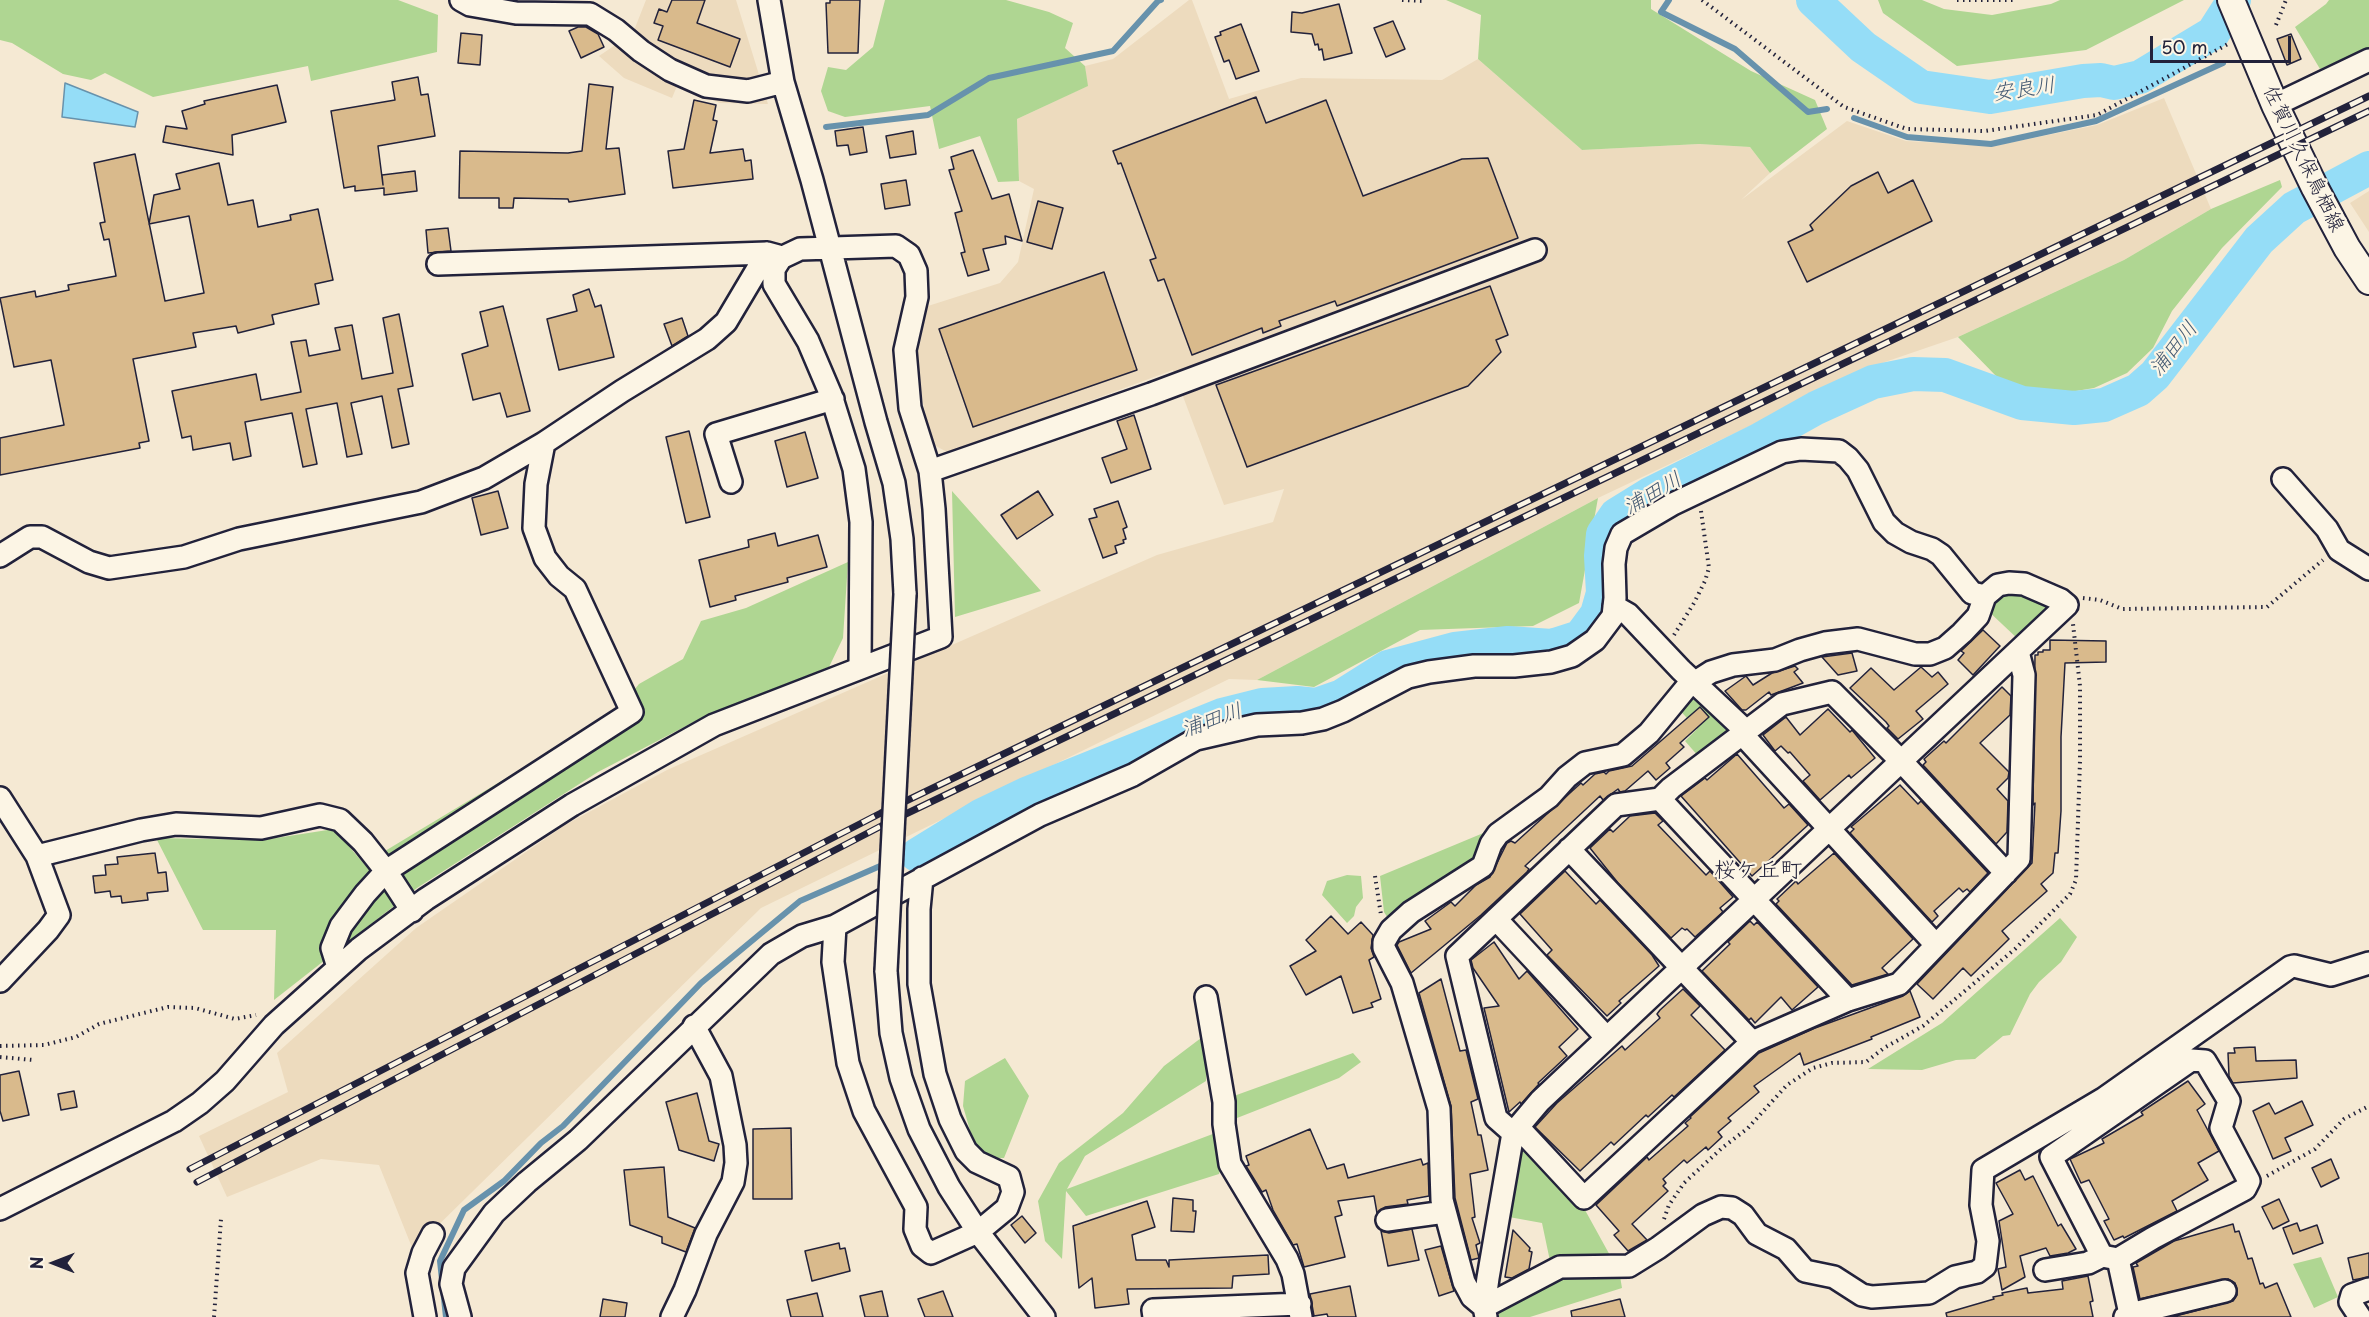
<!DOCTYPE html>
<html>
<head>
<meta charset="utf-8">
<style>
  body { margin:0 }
  #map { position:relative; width:2369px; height:1317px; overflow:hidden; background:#f5e9d3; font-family:"Playpen Sans",sans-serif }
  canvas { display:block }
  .north { position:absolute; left:24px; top:1233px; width:60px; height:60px; -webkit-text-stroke:4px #fcf5e5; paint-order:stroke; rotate:270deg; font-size:16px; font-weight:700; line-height:24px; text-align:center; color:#22223b }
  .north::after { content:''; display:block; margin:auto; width:21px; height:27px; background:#22223b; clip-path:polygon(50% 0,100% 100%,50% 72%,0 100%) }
  .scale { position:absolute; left:2150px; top:36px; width:141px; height:27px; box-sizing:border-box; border:3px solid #22223b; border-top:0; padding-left:8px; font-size:18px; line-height:21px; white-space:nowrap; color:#22223b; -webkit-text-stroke:4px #fcf5e5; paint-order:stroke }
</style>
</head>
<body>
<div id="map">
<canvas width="2369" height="1317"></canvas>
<div class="north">N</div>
<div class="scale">50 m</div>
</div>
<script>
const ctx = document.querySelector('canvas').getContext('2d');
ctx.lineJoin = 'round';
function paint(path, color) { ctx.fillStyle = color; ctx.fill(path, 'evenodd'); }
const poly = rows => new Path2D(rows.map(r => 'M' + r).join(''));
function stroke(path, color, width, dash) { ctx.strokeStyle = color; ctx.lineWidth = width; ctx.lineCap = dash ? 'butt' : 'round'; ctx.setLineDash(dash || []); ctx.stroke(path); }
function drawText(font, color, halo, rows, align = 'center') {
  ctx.font = font + ' "Playpen Sans","Klee One",sans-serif'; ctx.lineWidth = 4.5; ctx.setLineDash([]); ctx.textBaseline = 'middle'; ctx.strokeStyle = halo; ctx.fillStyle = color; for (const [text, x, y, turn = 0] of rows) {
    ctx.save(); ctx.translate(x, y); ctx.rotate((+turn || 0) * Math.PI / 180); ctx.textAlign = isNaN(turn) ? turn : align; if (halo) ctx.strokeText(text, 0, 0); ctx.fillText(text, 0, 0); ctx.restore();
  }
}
const built = poly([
  [646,0,736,0,768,104,720,103,677,86,672,98,624,78,599,56,633,33],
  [1189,0,1192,0,1229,99,1301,78,1442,80,1478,59,1582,150,1699,144,1750,147,1770,173,1741,200,1847,121,1906,141,1994,146,2097,125,2164,98,2211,209,2124,260,1958,337,1885,362,1598,498,1257,680,1229,679,761,908,413,1250,379,1165,321,1159,227,1197,199,1136,288,1092,277,1053,416,928,565,825,667,770,1157,555,1273,522,1284,489,1224,505,1173,370,949,453,932,444,915,366,928,306,1000,283,1018,262,1034,189,1019,181,1017,119,1087,86,1085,66,1113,59],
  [2369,191,2369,232,2350,203]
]);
const green = poly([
  [0,0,398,0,438,15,437,52,311,81,308,66,153,97,105,73,91,80,63,74,12,43,0,40],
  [885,0,1006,0,1049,12,1073,23,1065,48,1085,66,1088,86,1017,119,1019,181,998,182,980,136,939,149,930,106,845,117,828,111,821,91,828,67,846,70,873,47],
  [1446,0,1651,0,1651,9,1751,71,1815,100,1827,129,1770,173,1750,147,1699,144,1582,150,1478,59,1481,15],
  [1878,0,1922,0,1944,9,1992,15,2051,4,2060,0,2184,0,2086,50,1957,66,1883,13],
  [2329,0,2369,0,2369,48,2320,69,2295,27,2326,4],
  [2280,180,2282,187,2222,248,2172,311,2153,348,2127,373,2094,388,2064,393,2034,394,1997,377,1958,337,2124,260,2211,209],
  [952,491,1041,591,955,617],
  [1598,498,1579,603,1533,626,1420,630,1314,687,1257,680],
  [848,562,843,638,829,667,709,714,598,772,417,888,274,1000,276,930,203,930,156,838,263,840,334,829,371,872,385,851,616,712,639,684,683,659,701,621,746,608],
  [2017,587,2052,606,2019,640,1985,608,2005,588],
  [1695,687,1737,729,1699,757,1685,741,1697,729,1675,705],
  [1493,829,1476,864,1391,923,1384,912,1380,876],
  [1347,875,1361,876,1363,898,1356,907,1354,916,1347,923,1322,895,1327,881],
  [2060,918,2077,937,2061,962,2039,982,2030,994,2010,1035,2003,1036,1975,1059,1956,1060,1922,1070,1868,1069,1942,1023],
  [1201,1038,1207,1039,1206,1081,1085,1156,1067,1189,1218,1132,1223,1156,1219,1174,1086,1216,1066,1191,1062,1259,1045,1241,1038,1201,1059,1163,1123,1113,1164,1066],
  [1353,1053,1361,1062,1339,1078,1237,1118,1231,1097],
  [1005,1058,1029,1096,1004,1158,991,1158,973,1141,963,1106,965,1081],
  [1532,1150,1585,1210,1612,1259,1550,1261,1542,1223,1509,1217,1519,1151],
  [2321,1257,2338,1297,2314,1308,2293,1264],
  [1566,1270,1619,1270,1622,1288,1530,1317,1499,1317,1499,1307]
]);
const water = poly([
  [65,83,138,112,135,127,62,117,65,83]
]);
const stream = poly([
  [1669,0,1661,12,1735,49,1808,112,1827,109],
  [1854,118,1907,137,1991,144,2096,121,2223,63],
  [826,127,928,115,989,78,1113,51,1158,1,1161,0],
  [897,860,917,855],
  [446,1317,440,1261,464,1210,504,1181,541,1143,563,1126,701,983,800,901,887,863]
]);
const river = poly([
  [1813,0,1863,47,1921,87,1990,97,2083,81,2101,80,2114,83,2140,77,2213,33,2234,0],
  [917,855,982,815,1026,794,1222,715,1262,705,1297,703,1316,705,1342,696,1388,667,1455,649,1508,643,1552,646,1580,637,1597,614,1603,593,1601,556,1603,534,1616,515,1650,494,1757,441,1816,408,1873,382,1913,374,1945,375,2022,403,2074,408,2104,405,2138,390,2155,375,2259,240,2294,208,2369,168]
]);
const building = poly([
  [672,0,705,0,697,23,740,39,730,67,658,40,663,26,654,23,659,9,667,12,672,0],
  [830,0,860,0,858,53,828,53,826,3,830,3,830,0],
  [1339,4,1352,53,1324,60,1322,49,1319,50,1318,44,1315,45,1312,34,1291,32,1292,12,1302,13,1339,4],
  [1393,21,1405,49,1386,57,1374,28,1393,21],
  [1241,24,1259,71,1236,79,1229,60,1224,62,1215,37,1221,35,1220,32,1241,24],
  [578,27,586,27,598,34,604,47,581,58,569,31,578,27],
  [461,33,482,35,480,65,458,63,461,33],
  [2291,34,2301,59,2287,65,2277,39,2291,34],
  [418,77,421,95,428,94,435,136,378,146,383,185,382,175,415,171,417,191,384,195,384,188,355,191,355,186,344,188,331,111,395,100,392,82,418,77],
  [589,84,613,87,606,149,619,148,625,194,569,202,568,199,514,198,513,208,499,208,499,198,459,198,460,151,568,153,582,151,589,84],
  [277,85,286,122,232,135,233,155,163,142,166,126,187,129,182,111,205,104,204,101,277,85],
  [1256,97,1266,123,1326,100,1363,196,1462,159,1488,158,1518,238,1337,306,1335,301,1279,321,1281,326,1263,333,1262,328,1192,355,1164,279,1158,281,1150,260,1156,258,1121,163,1118,164,1113,151,1256,97],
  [694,100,716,105,713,120,717,121,710,153,743,149,745,161,751,160,753,179,673,188,668,151,684,149,694,100],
  [863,127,867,152,850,155,848,145,837,146,835,131,863,127],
  [913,131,916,154,890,158,886,136,913,131],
  [973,150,992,199,1009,194,1022,241,1005,236,1006,244,983,249,989,270,968,276,961,253,965,252,955,213,962,211,949,170,954,169,951,157,973,150],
  [135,154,165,301,204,293,189,216,149,224,154,195,180,189,176,174,219,163,228,205,253,200,258,227,291,220,290,215,318,209,333,280,315,284,319,304,272,315,274,324,238,333,236,326,193,333,196,347,133,359,149,441,139,443,140,448,0,475,0,438,64,425,51,360,14,367,0,298,35,291,36,297,69,290,68,285,116,276,109,239,104,240,100,223,105,222,94,163,135,154],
  [1878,172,1888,193,1913,180,1932,221,1807,282,1788,242,1813,230,1810,225,1851,186,1878,172],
  [906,180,910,205,885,209,881,184,906,180],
  [1038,201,1063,208,1052,249,1027,242,1038,201],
  [448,228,451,251,428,253,426,230,448,228],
  [1104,272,1137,370,973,427,939,329,1104,272],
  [1490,286,1508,335,1496,340,1501,352,1468,386,1247,467,1216,385,1490,286],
  [589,289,595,307,601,305,614,357,559,370,547,319,577,311,573,295,589,289],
  [503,306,530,411,507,417,500,393,473,400,462,354,488,346,480,312,503,306],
  [399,314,413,386,398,389,409,444,392,448,382,396,351,403,362,454,347,457,337,403,306,409,317,464,303,467,292,413,245,422,251,456,233,460,230,443,193,450,191,436,182,438,172,391,256,374,261,400,301,392,291,342,306,340,309,356,340,350,335,328,352,325,362,379,393,373,383,318,399,314],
  [682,318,688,336,672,346,664,324,682,318],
  [1134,415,1151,469,1111,483,1102,458,1127,449,1117,421,1134,415],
  [689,431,710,517,686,523,666,437,689,431],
  [805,432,818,478,787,487,775,441,805,432],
  [498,491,508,528,481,535,472,498,498,491],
  [1038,491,1053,515,1017,539,1001,515,1038,491],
  [1118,501,1127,527,1123,529,1126,539,1123,540,1124,543,1115,546,1117,553,1103,558,1089,519,1097,517,1094,509,1118,501],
  [775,533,778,546,818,535,827,567,787,578,788,582,735,596,736,600,710,607,699,560,749,547,748,540,775,533],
  [1983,630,2000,646,1973,675,1958,660,1964,653,1961,651,1983,630],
  [2050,640,2106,641,2106,662,2065,663,2061,737,2061,811,2058,853,2055,853,2053,873,2041,884,2047,891,2002,931,2009,939,1971,976,1963,968,1933,999,1917,984,2032,863,2035,803,2033,805,2035,655,2038,655,2038,652,2043,652,2043,650,2050,650,2050,640],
  [1852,653,1857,671,1838,675,1822,657,1852,653],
  [1795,666,1798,669,1794,672,1803,683,1771,695,1769,692,1746,710,1742,710,1725,691,1746,676,1753,685,1772,673,1795,666],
  [1921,667,1932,677,1938,672,1948,684,1916,711,1923,719,1898,739,1887,728,1889,726,1886,722,1850,688,1871,668,1894,690,1921,667],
  [2002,687,2011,696,2010,715,1980,743,2009,772,2008,778,1997,789,2008,801,2007,832,1996,844,1923,765,1926,762,1924,759,1944,741,1946,743,2002,687],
  [1700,707,1709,717,1680,743,1684,747,1666,763,1670,768,1656,780,1648,771,1625,791,1620,792,1618,789,1603,800,1600,796,1525,866,1529,869,1527,872,1481,915,1411,973,1397,945,1399,942,1431,929,1425,921,1451,902,1455,906,1476,885,1490,877,1507,843,1511,841,1515,843,1581,783,1583,785,1595,774,1604,772,1606,774,1609,771,1632,766,1700,707],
  [1828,709,1850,732,1852,730,1875,758,1851,778,1849,775,1820,800,1803,781,1810,775,1790,752,1788,753,1781,746,1775,751,1763,735,1786,717,1800,735,1828,709],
  [1737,754,1784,808,1789,804,1808,825,1752,876,1681,796,1705,778,1707,780,1737,754],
  [1900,785,1918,804,1921,801,1988,873,1970,892,1967,889,1963,892,1959,888,1934,911,1938,916,1932,922,1850,833,1854,829,1851,827,1900,785],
  [1655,813,1663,821,1658,825,1706,875,1710,871,1733,897,1720,908,1723,912,1695,937,1687,929,1685,930,1682,928,1671,938,1618,883,1590,848,1610,829,1613,832,1630,816,1655,813],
  [155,853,158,873,166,872,168,891,147,893,148,900,122,903,121,896,111,897,110,891,95,893,93,876,106,875,105,865,118,864,117,857,155,853],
  [1834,853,1913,939,1882,968,1888,974,1852,985,1776,904,1779,901,1777,899,1796,881,1798,884,1834,853],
  [1565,871,1596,904,1600,900,1652,955,1659,966,1619,1001,1621,1003,1607,1016,1547,955,1552,950,1520,914,1565,871],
  [1331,916,1348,934,1361,922,1373,935,1371,948,1374,957,1369,960,1381,999,1371,1003,1373,1007,1353,1013,1341,976,1306,995,1290,966,1316,951,1306,940,1331,916],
  [1750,921,1754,925,1757,922,1818,987,1792,1010,1781,997,1755,1023,1751,1018,1749,1020,1702,971,1730,944,1728,942,1750,921],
  [1494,942,1519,979,1527,971,1578,1029,1559,1047,1567,1056,1538,1083,1539,1084,1521,1104,1520,1102,1509,1112,1484,1008,1499,1006,1473,968,1471,960,1494,942],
  [1441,979,1460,1051,1466,1050,1478,1099,1471,1102,1478,1135,1481,1135,1488,1170,1470,1174,1475,1217,1472,1218,1480,1243,1476,1245,1479,1258,1471,1260,1455,1198,1451,1106,1419,993,1441,979],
  [1683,989,1700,1006,1691,1015,1725,1050,1674,1097,1672,1095,1648,1117,1646,1115,1614,1145,1611,1142,1580,1171,1535,1127,1557,1103,1622,1046,1625,1050,1660,1018,1657,1014,1660,1010,1683,989],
  [1910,991,1920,1017,1871,1037,1872,1039,1804,1065,1800,1053,1754,1086,1759,1092,1728,1118,1731,1121,1718,1132,1722,1137,1708,1150,1706,1147,1687,1163,1684,1160,1663,1179,1666,1183,1663,1186,1668,1191,1632,1224,1647,1240,1628,1251,1614,1235,1619,1231,1596,1205,1647,1157,1649,1160,1688,1126,1685,1123,1691,1118,1690,1117,1759,1053,1815,1028,1903,996,1910,991],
  [2255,1047,2256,1061,2296,1060,2297,1078,2233,1083,2229,1076,2228,1053,2235,1053,2234,1048,2255,1047],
  [19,1071,29,1115,3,1121,0,1111,0,1075,19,1071],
  [2188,1081,2205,1104,2197,1110,2219,1151,2198,1163,2208,1180,2172,1201,2177,1211,2124,1238,2123,1236,2114,1240,2104,1221,2109,1219,2089,1180,2081,1183,2070,1159,2104,1143,2102,1139,2143,1115,2141,1112,2188,1081],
  [74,1091,77,1107,61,1110,58,1094,74,1091],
  [697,1093,709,1141,719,1144,714,1161,679,1150,666,1102,697,1093],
  [2302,1101,2313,1125,2285,1138,2291,1151,2273,1159,2253,1111,2269,1103,2275,1114,2302,1101],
  [791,1128,792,1199,753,1199,753,1129,791,1128],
  [1310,1129,1327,1169,1344,1164,1348,1178,1421,1159,1423,1165,1428,1163,1429,1196,1407,1200,1408,1204,1385,1207,1377,1213,1374,1196,1338,1201,1342,1215,1335,1217,1345,1257,1304,1267,1297,1244,1293,1245,1273,1210,1266,1190,1262,1192,1246,1166,1249,1165,1246,1156,1310,1129],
  [2331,1159,2339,1178,2321,1187,2312,1168,2331,1159],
  [664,1167,668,1217,695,1228,686,1252,662,1243,662,1237,630,1225,624,1170,664,1167],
  [2020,1170,2025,1180,2033,1176,2058,1226,2061,1224,2076,1249,2068,1253,2050,1256,2046,1248,2020,1256,2025,1277,2002,1290,1998,1269,2006,1267,1999,1221,2013,1214,1996,1183,2020,1170],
  [1173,1198,1193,1200,1193,1211,1196,1211,1194,1232,1171,1231,1173,1198],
  [2279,1199,2289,1221,2273,1229,2262,1207,2279,1199],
  [1147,1201,1155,1227,1132,1235,1136,1260,1166,1260,1169,1267,1169,1260,1268,1255,1269,1274,1233,1276,1232,1288,1127,1289,1129,1304,1095,1308,1092,1278,1079,1288,1073,1226,1147,1201],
  [1022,1216,1036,1233,1025,1243,1011,1225,1022,1216],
  [2297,1223,2300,1231,2317,1225,2323,1243,2293,1254,2283,1228,2297,1223],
  [2233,1224,2235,1232,2239,1231,2248,1259,2252,1258,2260,1284,2263,1283,2265,1288,2277,1283,2291,1317,2172,1317,2233,1301,2237,1295,2237,1289,2235,1283,2228,1279,2140,1299,2133,1267,2138,1266,2136,1263,2174,1241,2233,1224],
  [1412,1229,1419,1260,1388,1266,1381,1231,1389,1233,1412,1229],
  [1513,1230,1530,1248,1529,1251,1532,1252,1529,1269,1512,1278,1505,1277,1513,1230],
  [839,1243,840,1249,845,1248,850,1271,812,1281,805,1251,839,1243],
  [1441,1246,1454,1291,1439,1296,1425,1250,1441,1246],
  [2369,1253,2369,1277,2353,1280,2348,1258,2369,1253],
  [2088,1276,2093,1301,2090,1302,2093,1317,1947,1317,1946,1313,1994,1299,1993,1297,2003,1295,2002,1293,2027,1288,2028,1293,2063,1289,2062,1281,2088,1276],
  [1350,1286,1356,1317,1328,1317,1327,1314,1314,1316,1310,1294,1350,1286],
  [882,1291,888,1317,865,1317,860,1296,882,1291],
  [943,1291,953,1317,925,1317,918,1299,943,1291],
  [817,1293,823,1317,791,1317,787,1300,817,1293],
  [603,1299,627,1303,625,1317,600,1317,603,1299],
  [1620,1299,1625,1317,1572,1317,1571,1311,1620,1299]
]);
const path = poly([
  [1402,0,1424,1],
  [1702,0,1844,107,1907,129,1985,131,2097,115,2228,44],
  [1957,0,2015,0],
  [2276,25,2286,0],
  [2083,598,2100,600,2122,609,2267,607,2323,560],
  [1674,635,1694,603,1705,581,1709,568,1701,511],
  [1375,876,1381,915],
  [0,1046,44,1045,76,1037,99,1024,168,1007,195,1008,235,1019,256,1015],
  [0,1057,33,1060],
  [2267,1176,2315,1149,2344,1119,2369,1106],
  [1664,1219,1669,1205,1684,1183,1722,1148,1748,1128,1787,1085,1813,1068,1832,1063,1866,1062,1884,1048,1923,1026,2015,949,2070,894,2076,880,2080,761,2080,686,2073,624],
  [214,1317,221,1219]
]);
const minor = poly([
  [461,0,470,5,516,13,590,14,616,30,641,51,670,70,706,86,748,91,783,82],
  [769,0,783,82,812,180,876,422,894,483,902,539,905,594],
  [2275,105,2369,60],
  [438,264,767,253,778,256],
  [930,471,1151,394,1535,250],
  [2283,479,2327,529,2339,550,2369,569],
  [731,482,716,434,833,399],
  [0,556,30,537,42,537,89,562,109,568,184,557,239,539,421,502,484,478,544,443,622,391,707,339,726,322,767,253],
  [1985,596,1978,616,1962,633,1945,648,1930,654,1915,654,1858,639,1825,643,1800,650,1775,660,1733,665,1711,672,1686,688,1649,733,1623,755,1585,763,1567,777,1549,797,1498,834,1491,844,1483,866,1411,912,1391,930,1384,942,1384,948,1402,983,1439,1109,1442,1200,1464,1282,1472,1297,1484,1307,1560,1267,1629,1266,1658,1248,1703,1215,1721,1207,1732,1208,1743,1215,1757,1234,1786,1249,1805,1271,1834,1277,1862,1295,1872,1297,1929,1293,1955,1277,1977,1272,1985,1266,1988,1241,1981,1205,1983,1170,2103,1099,2290,967,2294,966,2331,975,2369,963],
  [1614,606,1628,614,1681,670,1746,731],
  [1742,734,1936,945],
  [0,798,37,856,59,915,48,930,0,981],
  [1660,799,1671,788,1782,704,1832,692,1902,762,2006,873],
  [1569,849,1752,1042],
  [37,856,141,830,176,824,261,828,320,815,340,820,363,842,386,871,412,911],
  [1496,919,1607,1038],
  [835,926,833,962,848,1063,864,1111,916,1207,915,1229,922,1246,931,1253,978,1232,1007,1208,1013,1192,1009,1177,977,1162,966,1151,950,1119,935,1074,919,984,919,909,922,878],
  [338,967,332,948,341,926,365,894,386,871,632,712,575,589,559,576,545,558,534,528,536,484,544,443],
  [886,971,891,1033,901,1078,919,1129,949,1187,978,1232,1044,1317],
  [1206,997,1224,1102,1224,1124,1230,1164,1287,1259,1293,1274,1301,1317],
  [1518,1127,1584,1198,1752,1042,1848,1000,1899,984,2019,859,2024,675,2018,652],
  [1513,1133,1496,1118,1457,956,1616,805,1660,799,1848,1000],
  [0,1209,174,1121,200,1103,225,1081,274,1025,359,949,426,899,572,805,714,725,941,637,934,509,930,471,910,408,905,350,917,297,916,271,909,255,896,246,800,249,781,258,774,269,774,284,808,341,831,395,854,469,861,522,860,667],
  [1387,1220,1445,1212],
  [2102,1256,2051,1157,2191,1060,2205,1061,2229,1101,2221,1128,2249,1181,2245,1189,2153,1238,2118,1259],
  [2045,1270,2088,1263,2102,1256,2118,1259,2130,1314,2125,1317],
  [2130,1314,2225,1291],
  [425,1317,417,1273,423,1253,433,1234],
  [460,1317,451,1284,454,1268,494,1213,527,1182,578,1140,771,954,802,936,835,926,1040,815,1133,775,1196,739,1257,725,1302,723,1323,719,1343,711,1408,677,1429,672,1474,666,1514,666,1551,662,1572,656,1595,640,1613,616,1615,598,1614,564,1616,548,1622,534,1673,504,1782,452,1801,449,1839,451,1848,458,1858,470,1884,522,1895,533,1911,542,1932,549,1941,555,1972,593,1985,596,1998,585,2009,583,2024,584,2061,600,2067,605,1540,1101,1518,1127,1513,1133,1488,1278,1484,1307,1486,1317],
  [672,1317,685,1290,706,1234,733,1182,736,1163,735,1145,721,1076,694,1026],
  [1154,1317,1153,1310,1300,1304],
  [2360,1317,2350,1302,2352,1295,2369,1289]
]);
const major = poly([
  [2231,0,2275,105,2315,188,2347,248,2369,281]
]);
const rail = poly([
  [190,1169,881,813,2369,96],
  [197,1182,887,823,2369,111]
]);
const minorBridge = poly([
  [886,971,905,594]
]);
const streetNames = [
  ["佐賀川久保鳥栖線",2303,159,64]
];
const waterNames = [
  ["安良川",2024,90,-8],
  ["浦田川",2174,349,-51],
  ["浦田川",1653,494,-30],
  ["浦田川",1212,721,-19]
];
const quarterNames = [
  ["桜ケ丘町",1758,871]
];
paint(built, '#eddbbe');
paint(green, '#afd692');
paint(water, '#95ddf7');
stroke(water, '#6792ac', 1.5);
stroke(stream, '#6792ac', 6);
stroke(river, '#95ddf7', 34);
paint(building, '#d9ba8c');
stroke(building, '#22223b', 1.5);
stroke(minor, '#22223b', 26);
stroke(major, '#22223b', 30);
stroke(path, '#22223b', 4, [1.5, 4.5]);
stroke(minor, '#fcf5e5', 21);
stroke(major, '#fcf5e5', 26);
stroke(rail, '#22223b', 7);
stroke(rail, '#fcf5e5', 4.5, [14]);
stroke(minorBridge, '#22223b', 26, []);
stroke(minorBridge, '#fcf5e5', 21);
drawText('20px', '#22223b', '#fcf5e5', streetNames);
drawText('italic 21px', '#445a73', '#fcf5e5', waterNames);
drawText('22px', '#22223b', '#fcf5e5', quarterNames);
</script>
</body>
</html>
